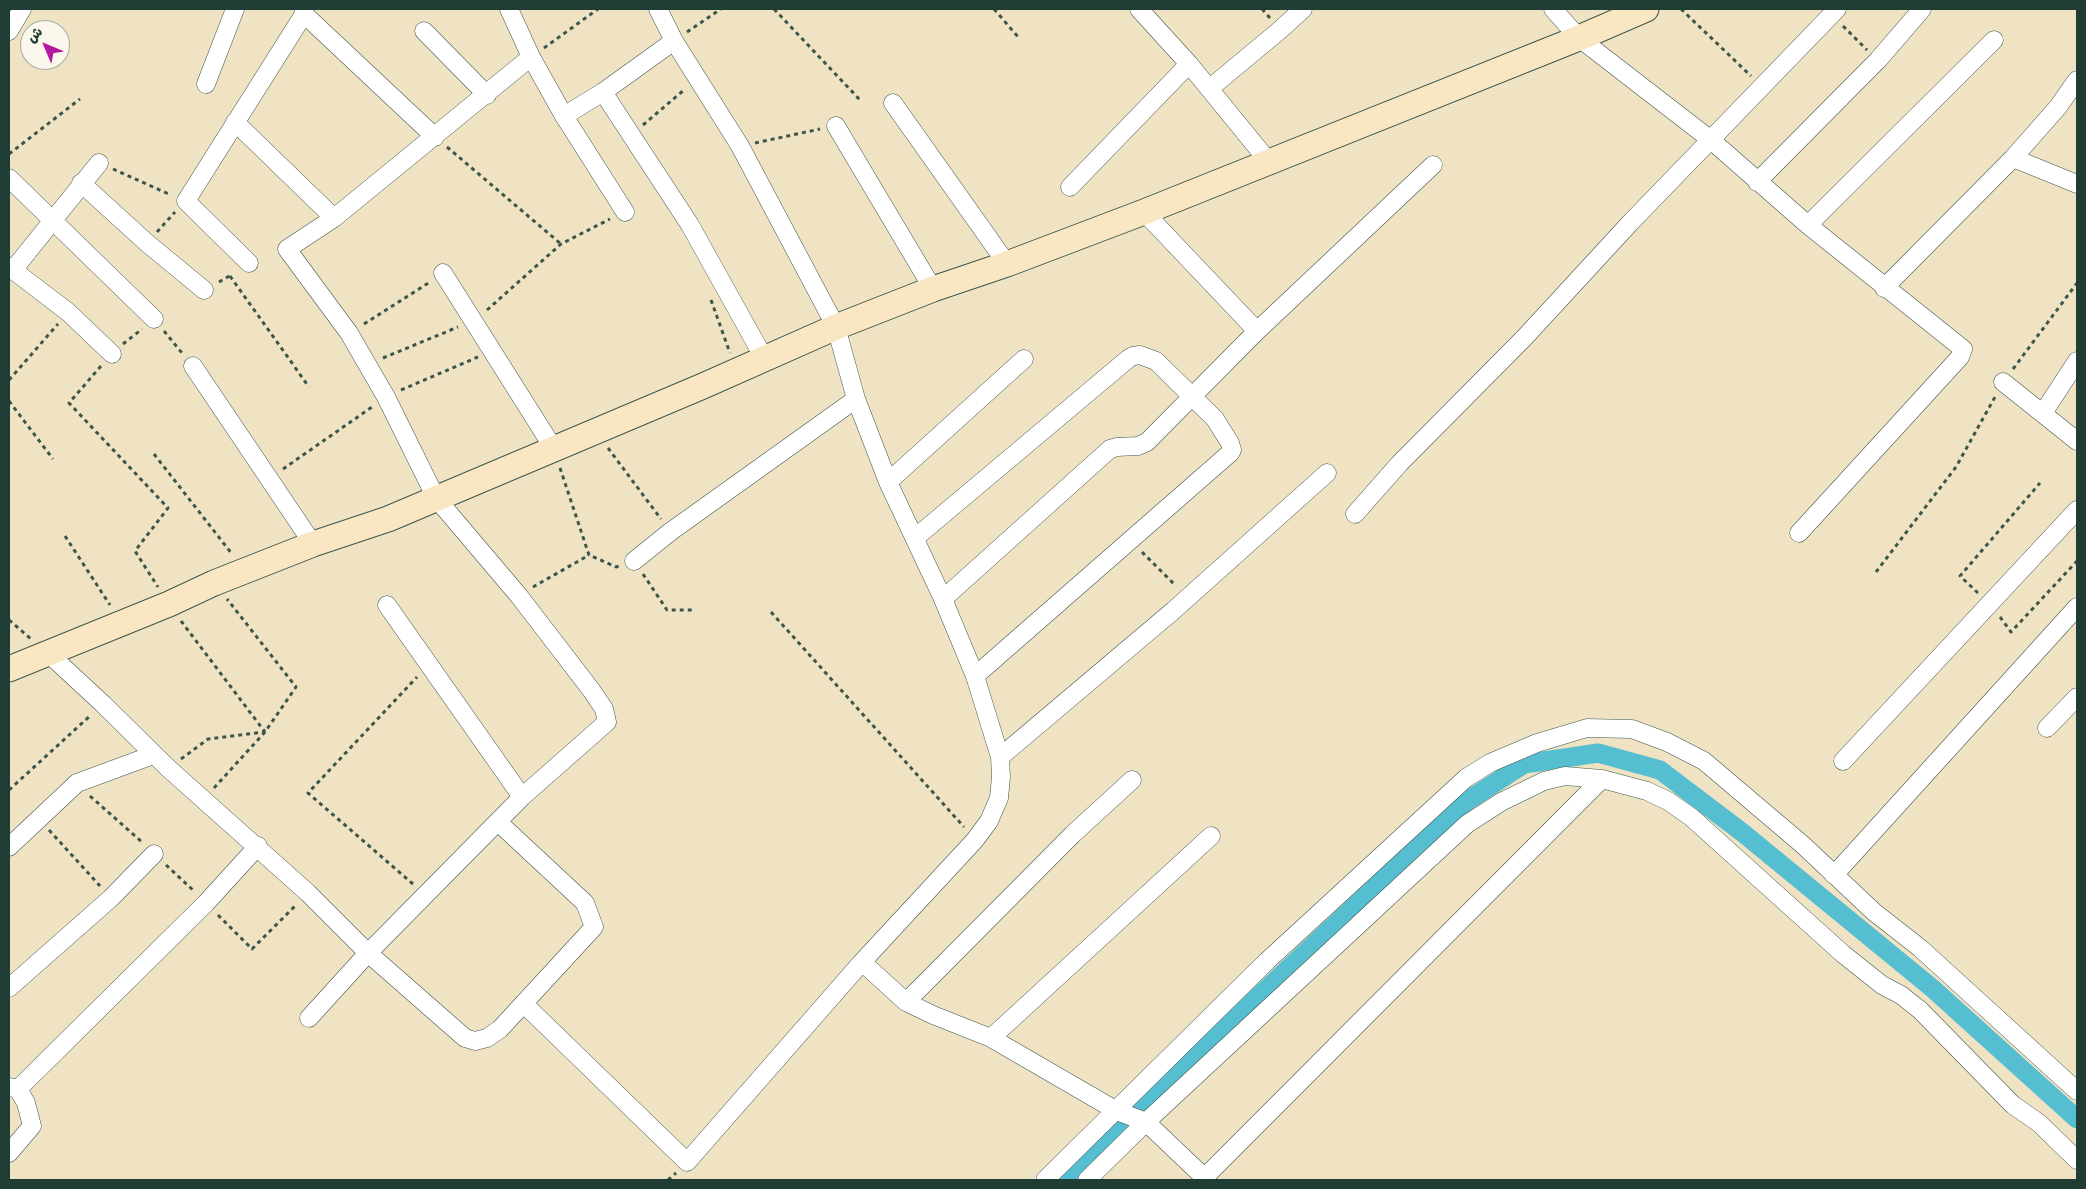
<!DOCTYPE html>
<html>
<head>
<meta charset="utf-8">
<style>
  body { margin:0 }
  #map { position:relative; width:2086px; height:1189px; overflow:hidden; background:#efe3c4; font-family:"Comic Neue","Playpen Sans Arabic",sans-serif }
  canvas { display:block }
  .frame { position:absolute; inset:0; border:10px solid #1f3d34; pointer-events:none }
  .north { position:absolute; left:20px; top:20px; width:50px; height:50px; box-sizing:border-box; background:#fbf7ec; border:1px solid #a3ada2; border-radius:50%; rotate:315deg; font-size:14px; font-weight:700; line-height:20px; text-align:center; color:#1f3d34 }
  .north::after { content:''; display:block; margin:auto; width:18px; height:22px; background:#b5179e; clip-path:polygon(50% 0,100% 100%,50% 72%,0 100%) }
</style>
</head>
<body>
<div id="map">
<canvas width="2086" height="1189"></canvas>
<div class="frame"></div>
<div class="north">ش</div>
</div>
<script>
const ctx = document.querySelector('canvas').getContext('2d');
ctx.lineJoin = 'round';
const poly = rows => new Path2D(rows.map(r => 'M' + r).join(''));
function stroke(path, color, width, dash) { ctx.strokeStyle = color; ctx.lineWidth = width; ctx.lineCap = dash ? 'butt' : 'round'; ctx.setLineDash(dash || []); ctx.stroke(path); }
const canal = poly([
  [1063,1180,1467,801,1524,764,1598,753,1660,770,1743,833,1932,988,2077,1119]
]);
const path = poly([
  [774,9,860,100],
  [994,9,1019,38],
  [1262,9,1270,18],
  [1681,9,1751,76],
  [1843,26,1867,50],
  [687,32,721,9],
  [544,48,598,9],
  [643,125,684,90],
  [755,143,820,129],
  [447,147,561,244],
  [9,154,80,99],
  [113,169,171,195],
  [157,232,175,212],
  [230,276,309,387],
  [219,282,231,275],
  [711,300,730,353],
  [487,310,561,244,610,219],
  [364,324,430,282],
  [164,331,182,353],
  [123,344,142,329],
  [383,358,458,327],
  [101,366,69,403,168,508,135,551,158,587],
  [2013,369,2077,283],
  [9,380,58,324],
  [401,390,478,357],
  [9,401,53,459],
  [608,448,661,519],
  [154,454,232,554],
  [560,468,589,555,616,567,619,566],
  [283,469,372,407],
  [65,536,110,605],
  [1142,552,1176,586],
  [1876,572,1956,467,1995,397],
  [643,574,667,610,695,610],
  [533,587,589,555],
  [1978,593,1960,576,2040,483],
  [771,612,964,827],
  [2000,617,2011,632,2077,561],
  [9,620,31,639],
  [181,621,265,732],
  [181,759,208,739,265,732],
  [214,788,265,732,296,687,227,599],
  [9,790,91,715],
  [90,796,143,843],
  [49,830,100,886],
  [166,865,194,891],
  [413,884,308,793,417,677],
  [218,915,252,949,297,904],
  [668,1180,676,1173]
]);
const street = poly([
  [509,9,531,57,564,116,625,212],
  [1139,9,1189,64,1269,162],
  [1553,9,1579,38,1711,140,1808,225,1963,349,1960,357,1799,533],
  [304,14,435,137],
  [9,31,22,9],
  [424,31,487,95],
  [206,84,235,9],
  [1209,89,1280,30,1303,9],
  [603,92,690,225,764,358],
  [893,103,1007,264],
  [564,116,603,92,674,41],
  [235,122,334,218],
  [836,126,933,289],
  [2013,158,2077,184],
  [9,178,154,319],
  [1757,182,1878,60,1922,9],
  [81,183,147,243,204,290],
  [1070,187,1189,64],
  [1144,212,1257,331],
  [1808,225,1994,40],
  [249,263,186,201,304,14,304,9],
  [9,267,68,312,112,354],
  [13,270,99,163],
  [443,273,554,449],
  [1884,288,2013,158,2058,107,2077,80],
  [193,366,313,544],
  [2003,382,2077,441],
  [2043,413,2077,361],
  [888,482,1024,359],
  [1355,514,1400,463,1525,337,1630,223,1837,9],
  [915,538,1128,359,1133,356,1140,355,1156,361,1215,419,1230,443,1232,450,1230,453,975,676],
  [634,561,670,532,856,399],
  [943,599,1110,449,1117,447,1138,446,1147,442,1257,331,1433,165],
  [387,605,522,797],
  [49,654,103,704,168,768,308,893,368,953,465,1038,475,1041,487,1038,500,1029,594,927,585,903,498,822],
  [2047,728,2077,697],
  [1000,757,1174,610,1327,473],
  [1843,761,2077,510],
  [9,847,77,783,153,755],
  [1834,875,2077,607],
  [862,962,906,1002,933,1015,991,1038,1117,1111,1146,1122,1207,1180],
  [9,988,111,898,154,854],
  [906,1002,1073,834,1132,780],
  [524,1004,687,1162,862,962,975,840,989,821,999,798,1001,777,1000,757,975,676,943,599,888,482,856,399,836,327,740,146,674,41,658,9],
  [309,1018,368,953,522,797,607,722,604,709,592,691,519,596,436,498,386,397,349,333,287,249,334,218,531,57],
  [991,1038,1211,836],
  [9,1087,18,1089,26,1103,32,1126,9,1153],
  [18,1089,206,903,258,846],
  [1045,1180,1267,961,1466,778,1490,763,1537,743,1587,728,1632,729,1667,742,1704,761,1803,845,1874,912,1920,948,2077,1091],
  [1087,1180,1146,1122,1467,824,1501,802,1544,781,1565,776,1602,779,1647,791,1668,801,1691,817,1843,954,1882,985,1901,995,1920,1010,2013,1105,2039,1123,2077,1160],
  [1202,1180,1602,779]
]);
const secondary = poly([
  [9,669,169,604,214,583,313,544,388,519,703,386,836,327,933,289,1007,264,1144,212,1579,38,1646,9]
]);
stroke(canal, '#55bed1', 19);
stroke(street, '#3e564a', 19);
stroke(secondary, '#3e564a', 27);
stroke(path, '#3e564a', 3, [4, 4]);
stroke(street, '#fff', 18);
stroke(secondary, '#f9e7c3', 25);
</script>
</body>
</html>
